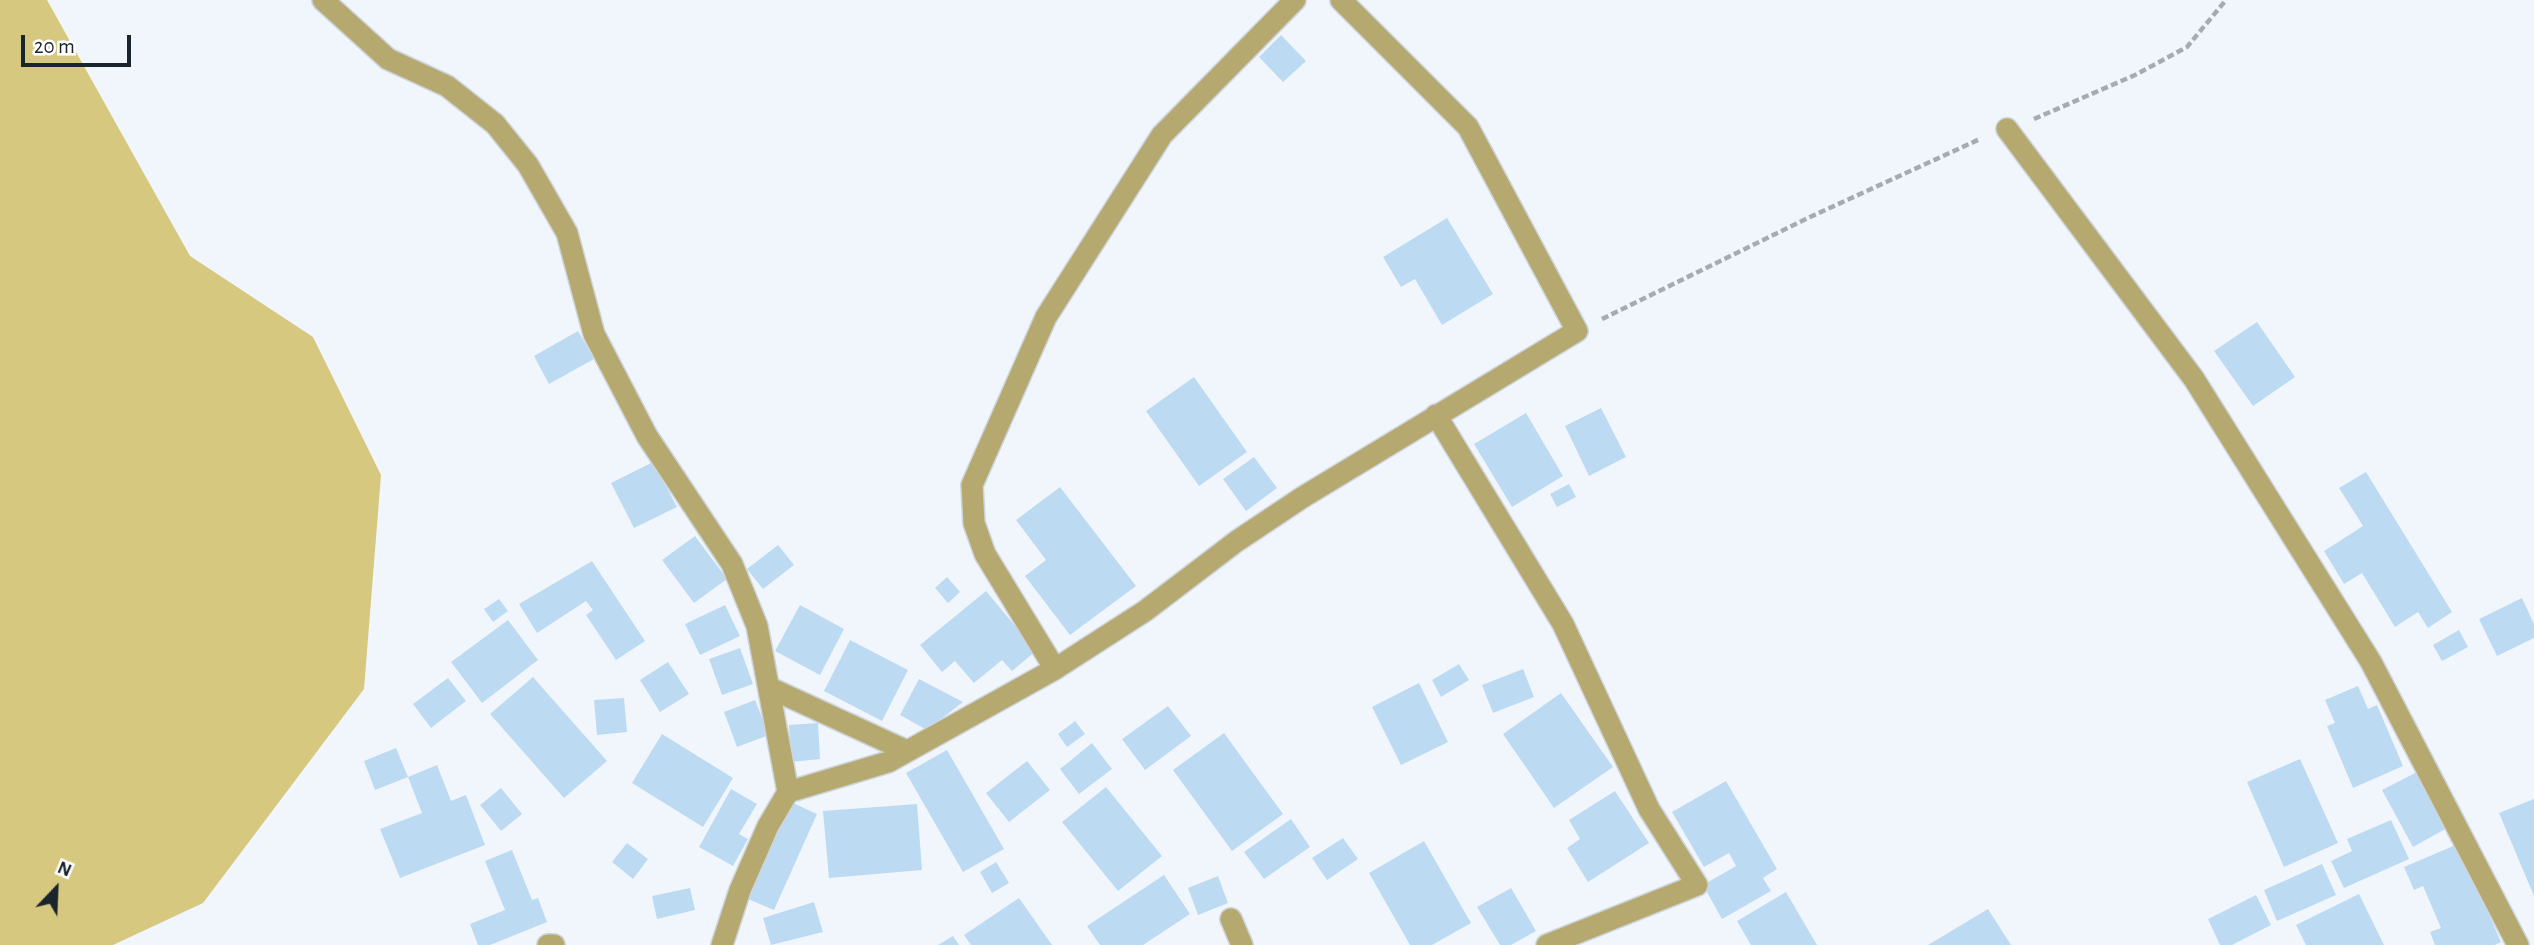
<!DOCTYPE html>
<html>
<head>
<meta charset="utf-8">
<style>
  body { margin:0 }
  #map { position:relative; width:2534px; height:945px; overflow:hidden; background:#f1f6fc; font-family:"Alegreya Sans",sans-serif }
  canvas { display:block }
  .north { position:absolute; left:21px; top:854px; width:70px; height:70px; -webkit-text-stroke:5px #fff; paint-order:stroke; rotate:23deg; font-size:19px; font-weight:700; line-height:28px; text-align:center; color:#19242d }
  .north::after { content:''; display:block; margin:auto; width:24px; height:32px; background:#19242d; clip-path:polygon(50% 0,100% 100%,50% 72%,0 100%) }
  .scale { position:absolute; left:21px; top:35px; width:110px; height:32px; box-sizing:border-box; border:4px solid #19242d; border-top:0; padding-left:9px; font-size:21px; line-height:24px; white-space:nowrap; color:#19242d; -webkit-text-stroke:5px #fff; paint-order:stroke }
</style>
</head>
<body>
<div id="map">
<canvas width="2534" height="945"></canvas>
<div class="north">N</div>
<div class="scale">20 m</div>
</div>
<script>
const ctx = document.querySelector('canvas').getContext('2d');
ctx.lineJoin = 'round';
function paint(path, color) { ctx.fillStyle = color; ctx.fill(path, 'evenodd'); }
const poly = rows => new Path2D(rows.map(r => 'M' + r).join(''));
function stroke(path, color, width, dash) { ctx.strokeStyle = color; ctx.lineWidth = width; ctx.lineCap = dash ? 'butt' : 'round'; ctx.setLineDash(dash || []); ctx.stroke(path); }
const green = poly([
  [0,0,47,0,190,256,313,337,381,475,364,689,203,903,113,945,0,945]
]);
const building = poly([
  [1281,35,1306,61,1283,82,1259,57],
  [1447,218,1493,294,1442,325,1415,279,1401,287,1383,257],
  [2257,322,2295,377,2253,406,2214,351],
  [578,331,594,359,549,384,534,356],
  [1194,377,1247,452,1199,486,1146,411],
  [1601,408,1626,457,1589,476,1565,426],
  [1526,413,1563,476,1512,507,1474,444],
  [1254,457,1277,488,1246,511,1223,479],
  [653,462,677,507,634,528,611,483],
  [2366,472,2452,612,2428,628,2418,612,2395,627,2362,573,2344,584,2324,551,2363,526,2339,488],
  [1569,484,1576,497,1557,507,1550,494],
  [1060,487,1136,586,1070,635,1025,576,1046,560,1016,520],
  [695,536,727,579,694,603,662,560],
  [778,545,794,565,763,589,747,569],
  [592,561,645,641,616,660,586,615,593,610,586,601,537,633,519,604],
  [947,577,960,592,948,603,935,588],
  [986,591,1036,651,1012,671,1002,660,974,683,955,661,942,672,920,645],
  [2522,598,2534,624,2534,638,2497,656,2479,619],
  [499,599,508,611,493,622,484,609],
  [725,605,740,636,700,655,685,624],
  [800,605,844,629,820,675,775,651],
  [508,620,538,660,482,703,451,662],
  [2459,630,2468,647,2442,661,2433,645],
  [850,640,908,670,882,721,824,691],
  [740,648,753,684,722,695,709,659],
  [668,662,689,694,660,712,640,680],
  [1459,664,1469,680,1441,697,1432,680],
  [1523,669,1534,697,1493,713,1482,685],
  [533,677,607,761,564,798,490,714],
  [448,678,466,701,431,728,413,704],
  [919,679,963,702,927,730,900,715],
  [1419,683,1448,742,1401,765,1372,707],
  [2358,686,2368,709,2377,705,2403,766,2353,788,2327,726,2335,723,2325,700],
  [1561,693,1613,767,1554,808,1503,734],
  [624,698,627,732,597,735,594,700],
  [755,700,769,735,737,747,724,712],
  [1168,706,1191,736,1145,770,1122,739],
  [1075,721,1085,734,1067,747,1058,734],
  [818,723,820,759,791,762,789,725],
  [1224,733,1283,814,1232,851,1173,770],
  [662,734,733,778,703,827,632,783],
  [1092,743,1112,769,1079,794,1060,769],
  [396,748,408,777,375,790,364,761],
  [947,750,1004,849,963,872,906,773],
  [2300,759,2338,843,2284,867,2247,782],
  [1027,761,1050,790,1009,822,986,793],
  [437,765,451,801,466,795,485,845,400,878,380,829,422,813,408,777],
  [2419,771,2449,827,2413,847,2382,790],
  [1726,781,1777,869,1763,878,1771,891,1722,919,1703,885,1736,866,1729,853,1704,867,1672,812],
  [1106,787,1162,856,1118,891,1062,822],
  [501,788,522,814,501,831,480,805],
  [731,789,757,804,739,834,748,839,733,866,699,847],
  [1615,791,1649,843,1588,882,1567,848,1580,839,1569,820],
  [2534,799,2534,896,2499,813],
  [791,802,817,814,774,910,748,899],
  [917,804,922,870,829,878,823,811],
  [1291,819,1310,847,1264,879,1244,852],
  [2391,820,2409,859,2344,888,2331,861,2352,851,2347,839],
  [1343,838,1358,859,1327,880,1312,858],
  [1424,841,1471,923,1432,945,1410,945,1369,873],
  [627,843,648,859,633,879,612,862],
  [2458,844,2501,942,2495,945,2435,945,2430,932,2441,928,2423,886,2414,890,2404,867],
  [512,850,532,900,538,898,547,922,490,945,478,945,470,924,505,910,485,861],
  [996,862,1009,883,992,893,980,872],
  [2322,864,2336,895,2277,921,2264,890],
  [1164,875,1190,914,1143,945,1100,945,1087,926],
  [1218,876,1228,903,1198,915,1188,888],
  [690,888,695,910,657,919,652,896],
  [1511,888,1536,931,1511,945,1500,945,1477,907],
  [1786,892,1817,945,1751,945,1737,921],
  [2359,894,2384,945,2306,945,2296,925],
  [2256,895,2271,925,2232,945,2220,945,2208,919],
  [1019,898,1052,945,971,945,964,935],
  [814,902,823,932,771,945,763,918],
  [1988,909,2011,945,1928,945],
  [953,936,959,945,938,945]
]);
const path = poly([
  [2034,119,2135,75,2187,47,2226,0],
  [1602,319,1810,217,1980,139]
]);
const street = poly([
  [323,0,388,59,447,86,495,124,528,165,567,233,594,334,647,436,732,564,757,626,788,792,768,826,740,890,722,945],
  [2007,129,2194,379,2371,662,2518,945],
  [1436,415,1563,624,1649,809,1697,885,1547,945],
  [1055,669,985,554,974,523,972,485,1046,317,1162,135,1295,0],
  [770,688,907,751],
  [788,792,888,762,1055,669,1145,611,1237,541,1303,497,1577,331,1468,127,1341,0],
  [1231,919,1242,945],
  [548,945,554,945]
]);
paint(green, '#d7c880');
paint(building, '#bddaf3');
stroke(street, '#ced4db', 24);
stroke(path, '#a4abb2', 4.5, [7, 3.5]);
stroke(street, '#b5a96f', 21);
</script>
</body>
</html>
